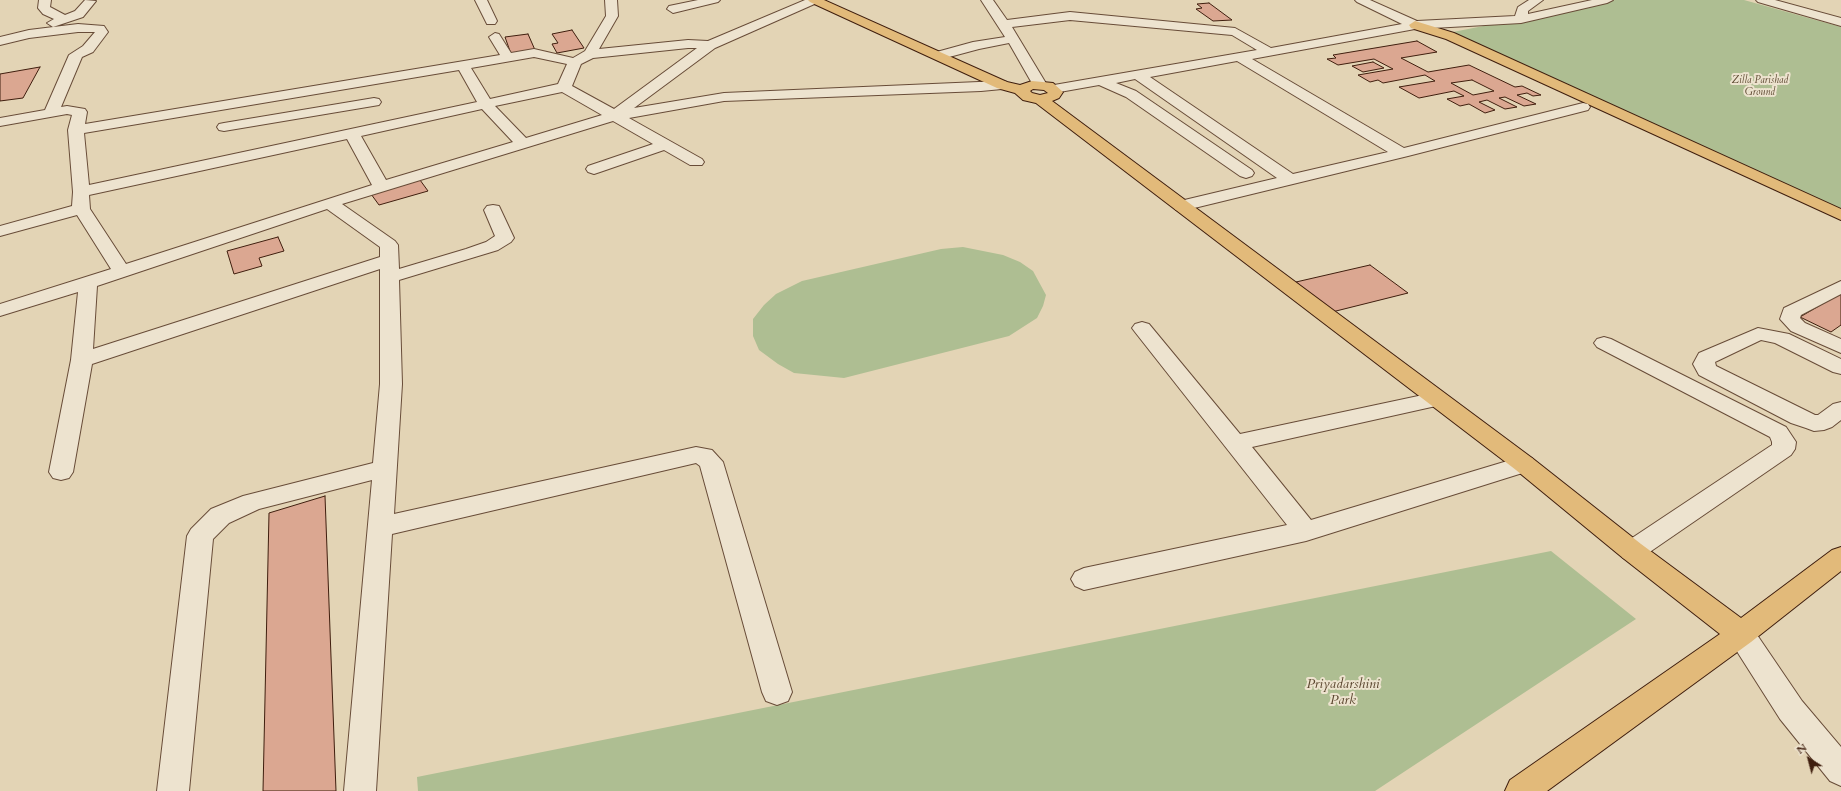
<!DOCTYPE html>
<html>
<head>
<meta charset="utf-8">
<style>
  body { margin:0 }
  #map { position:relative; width:1841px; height:791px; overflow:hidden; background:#e3d4b5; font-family:Cardo,serif }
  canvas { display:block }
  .north { position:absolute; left:1789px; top:739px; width:40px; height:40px; -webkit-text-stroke:3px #ede3cf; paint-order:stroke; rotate:324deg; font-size:11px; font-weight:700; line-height:16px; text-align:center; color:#3f1e0e }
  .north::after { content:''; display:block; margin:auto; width:14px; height:18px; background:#3f1e0e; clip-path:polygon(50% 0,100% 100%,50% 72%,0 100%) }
</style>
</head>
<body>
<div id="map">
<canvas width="1841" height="791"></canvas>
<div class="north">N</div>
</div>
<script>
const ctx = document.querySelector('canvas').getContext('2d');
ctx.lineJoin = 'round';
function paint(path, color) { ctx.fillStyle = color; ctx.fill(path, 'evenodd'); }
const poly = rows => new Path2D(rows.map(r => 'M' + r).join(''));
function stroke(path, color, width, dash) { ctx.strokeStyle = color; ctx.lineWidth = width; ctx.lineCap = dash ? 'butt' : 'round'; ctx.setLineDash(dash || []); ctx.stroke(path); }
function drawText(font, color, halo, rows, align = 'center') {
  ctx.font = font + ' Cardo,serif'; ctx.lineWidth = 4; ctx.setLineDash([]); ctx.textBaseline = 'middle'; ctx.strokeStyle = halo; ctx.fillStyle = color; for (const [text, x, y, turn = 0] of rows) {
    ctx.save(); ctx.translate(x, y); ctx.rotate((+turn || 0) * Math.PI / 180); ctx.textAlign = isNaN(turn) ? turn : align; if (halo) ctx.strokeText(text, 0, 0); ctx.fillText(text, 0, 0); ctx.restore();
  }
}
const green = poly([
  [1615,0,1744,0,1841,27,1841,209,1656,128,1453,32],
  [963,247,1003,255,1020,262,1033,271,1046,295,1043,306,1037,318,1009,336,844,378,794,373,778,364,759,350,753,336,753,319,764,305,776,294,802,281,941,249],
  [1551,551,1636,619,1375,791,418,791,417,777]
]);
const building = poly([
  [1209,3,1232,20,1213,21,1196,9,1202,8,1197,4,1209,3],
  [572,30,584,48,557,53,552,44,558,43,552,34,572,30],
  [528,34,535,50,511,54,505,37,528,34],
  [1417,41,1437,52,1401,58,1428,72,1469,65,1515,87,1522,86,1541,95,1533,96,1527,93,1517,95,1536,104,1524,106,1505,97,1499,98,1517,107,1505,109,1487,100,1479,102,1495,110,1485,113,1469,104,1460,106,1447,99,1464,96,1454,91,1419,98,1399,87,1435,81,1425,75,1383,83,1378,80,1370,82,1358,75,1393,69,1374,59,1338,65,1327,59,1336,58,1333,55,1417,41],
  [1472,80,1494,91,1473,95,1451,83,1472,80],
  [1373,62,1384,68,1363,72,1352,66,1373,62],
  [40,67,23,98,0,101,0,74,40,67],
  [420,180,428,191,379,205,371,194,420,180],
  [278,237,284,251,259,258,262,266,234,274,227,251,278,237],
  [1370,265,1408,293,1332,312,1296,282,1370,265],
  [1841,293,1841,325,1831,332,1800,317,1841,293],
  [325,496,336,791,263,791,269,513,325,496]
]);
const minor = poly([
  [39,0,51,0,50,7,65,15,75,11,85,0,96,1,83,17,53,27,47,23,54,19,43,14,38,8,39,0],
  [475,0,487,0,497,21,495,24,487,24,475,0],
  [605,0,617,0,618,16,599,49,688,40,708,41,805,0,821,0,819,2,715,48,634,108,724,93,1002,81,1007,82,1009,85,1007,88,1002,89,981,91,724,101,629,118,702,159,704,162,702,165,690,165,664,150,600,172,594,174,588,172,586,169,588,166,653,144,613,121,342,204,395,241,398,245,399,269,466,249,486,242,495,236,484,210,487,206,493,205,499,206,514,238,511,242,498,250,399,280,402,384,394,514,696,447,712,450,723,462,792,692,788,701,777,705,766,701,762,692,700,466,696,463,392,534,376,791,344,791,372,480,259,509,229,523,213,539,189,791,157,791,187,536,191,529,211,509,243,496,373,463,380,384,380,269,92,364,73,472,69,478,61,480,53,478,49,472,71,360,78,292,0,316,0,304,111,269,77,215,0,236,0,226,72,206,73,192,68,130,72,115,67,114,0,126,0,118,45,110,69,55,83,46,95,32,78,32,29,38,0,45,0,37,29,30,78,24,104,26,108,32,93,52,82,57,61,107,67,106,85,109,87,112,85,124,500,55,489,37,495,33,499,34,511,53,534,49,573,58,585,51,606,16,605,0],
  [688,48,697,48,614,109,572,86,581,64,593,58,688,48],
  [534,57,567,64,558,84,490,99,471,68,534,57],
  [459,70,477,102,89,185,84,133,459,70],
  [562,92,602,115,526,138,495,106,562,92],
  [482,109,513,142,386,180,361,136,482,109],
  [347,139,372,185,126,264,90,209,89,195,347,139],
  [327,209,380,247,380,257,93,349,97,286,327,209],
  [698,0,720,0,718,2,673,13,667,9,669,6,698,0],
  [981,0,993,0,1007,20,1070,12,1235,28,1271,48,1402,24,1357,2,1355,0,1370,0,1417,21,1515,16,1518,7,1529,0,1543,0,1528,11,1528,14,1592,0,1613,0,1607,3,1521,23,1415,29,1252,59,1404,148,1583,103,1588,104,1590,107,1588,110,1408,156,1182,211,1176,210,1173,206,1176,202,1277,178,1135,79,1116,83,1136,91,1252,170,1254,173,1252,176,1246,178,1240,176,1126,97,1099,85,1054,93,1049,92,1047,89,1049,86,1054,85,1257,50,1232,35,1070,20,1012,27,1047,85,1045,88,1040,89,1035,88,1033,85,1009,43,979,49,938,60,931,56,933,53,973,42,1005,37,981,0],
  [1237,61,1388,152,1293,174,1150,77,1237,61],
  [1756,0,1775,0,1841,18,1841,26,1758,2,1756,0],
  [374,98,379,99,381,102,379,105,224,131,219,130,217,127,219,124,224,123,374,98],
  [1841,281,1841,294,1801,315,1800,318,1805,323,1841,339,1841,353,1791,331,1780,319,1784,308,1841,281],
  [1142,322,1149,324,1240,434,1437,392,1445,394,1448,399,1445,404,1252,447,1311,520,1524,456,1532,458,1536,464,1532,470,1306,541,1084,590,1075,586,1071,579,1075,572,1084,568,1287,525,1135,332,1132,328,1135,324,1142,322],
  [1758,328,1789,334,1841,359,1841,374,1833,372,1775,343,1761,340,1715,362,1716,366,1815,415,1818,415,1833,404,1841,402,1841,420,1832,427,1824,430,1814,431,1806,428,1791,423,1699,375,1693,364,1699,353,1758,328],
  [1604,337,1611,339,1786,427,1796,442,1795,449,1791,455,1641,558,1632,561,1623,558,1619,551,1623,544,1772,445,1772,442,1770,437,1597,347,1594,343,1597,339,1604,337],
  [1741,622,1751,626,1802,701,1841,747,1841,786,1830,781,1780,719,1731,642,1727,634,1731,626,1741,622]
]);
const major = poly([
  [808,0,824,0,1007,82,1020,85,1032,81,1053,83,1063,92,1059,98,1052,101,1532,458,1641,544,1741,618,1832,550,1841,547,1841,571,1751,642,1547,791,1505,791,1510,780,1720,634,1623,558,1516,470,1036,103,1023,100,1015,93,997,88,810,2,808,0],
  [1033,89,1044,90,1048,93,1040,95,1032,93,1030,91,1033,89],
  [1415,21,1454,33,1841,209,1841,220,1446,39,1411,28,1409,25,1415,21]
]);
const farParknames = [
  ["Zilla Parishad",1760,81],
  ["Ground",1760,93]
];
const nearParknames = [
  ["Priyadarshini",1343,685],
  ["Park",1343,701]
];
paint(green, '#aebe92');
paint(building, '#dba791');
stroke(building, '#3f1e0e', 1);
stroke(minor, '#684c38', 2);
stroke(major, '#3f1e0e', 2);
paint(minor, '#ede3cf');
paint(major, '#e2ba7a');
drawText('italic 10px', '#5b462f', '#ede3cf', farParknames);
drawText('italic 14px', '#5b462f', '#ede3cf', nearParknames);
</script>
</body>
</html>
